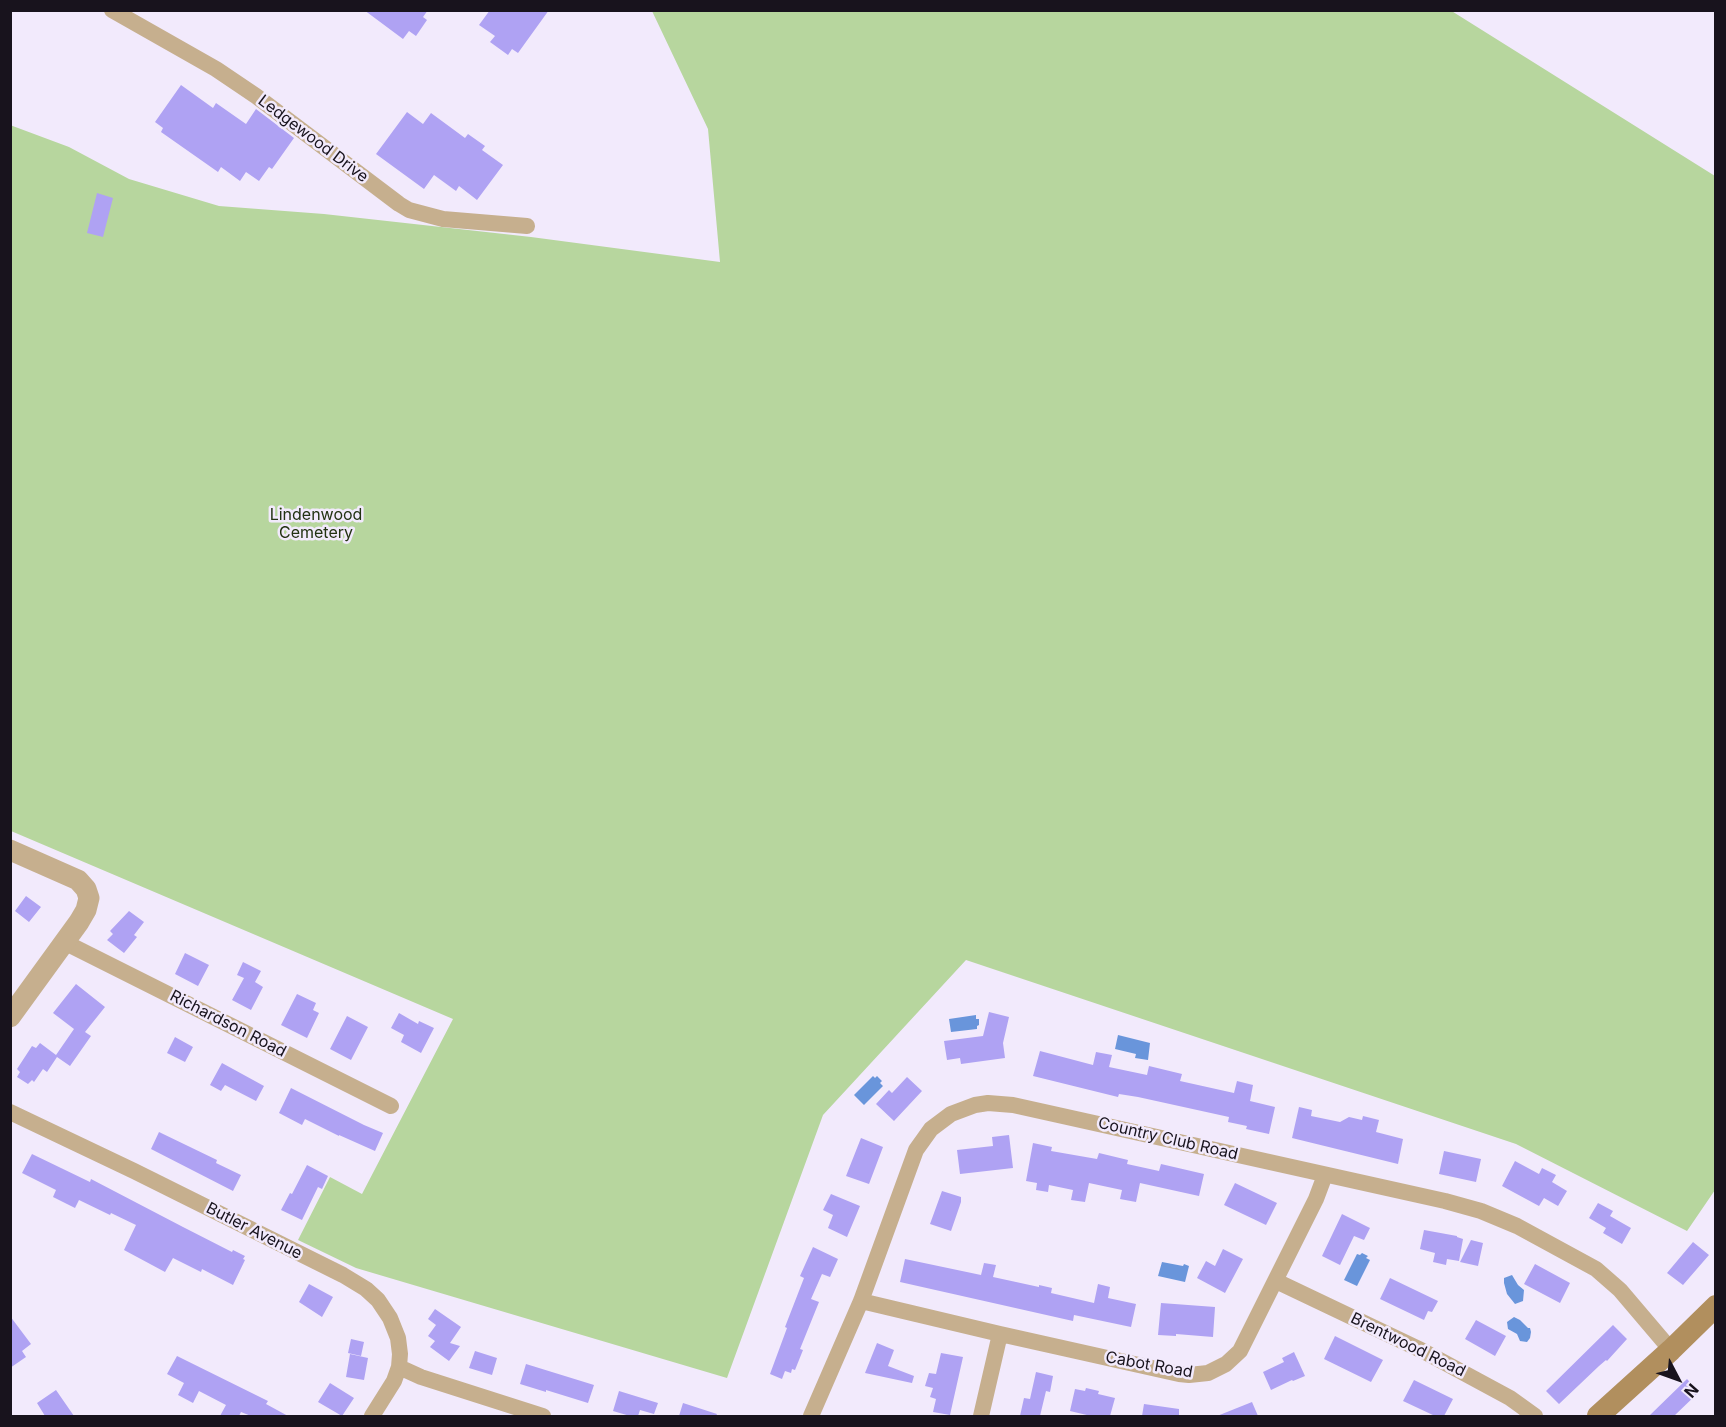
<!DOCTYPE html>
<html>
<head>
<meta charset="utf-8">
<style>
  body { margin:0 }
  #map { position:relative; width:1726px; height:1427px; overflow:hidden; background:#f2eafc; font-family:Inter,sans-serif }
  canvas { display:block }
  .frame { position:absolute; inset:0; border:12px solid #18131d; pointer-events:none }
  .north { position:absolute; left:1648px; top:1349px; width:60px; height:60px; -webkit-text-stroke:4px #f2eafc; paint-order:stroke; rotate:131deg; font-size:16px; font-weight:700; line-height:24px; text-align:center; color:#18131d }
  .north::after { content:''; display:block; margin:auto; width:21px; height:27px; background:#18131d; clip-path:polygon(50% 0,100% 100%,50% 72%,0 100%) }
</style>
</head>
<body>
<div id="map">
<canvas width="1726" height="1427"></canvas>
<div class="frame"></div>
<div class="north">N</div>
</div>
<script>
const ctx = document.querySelector('canvas').getContext('2d');
ctx.lineJoin = 'round';
function paint(path, color) { ctx.fillStyle = color; ctx.fill(path, 'evenodd'); }
const poly = rows => new Path2D(rows.map(r => 'M' + r).join(''));
function stroke(path, color, width, dash) { ctx.strokeStyle = color; ctx.lineWidth = width; ctx.lineCap = dash ? 'butt' : 'round'; ctx.setLineDash(dash || []); ctx.stroke(path); }
function drawText(font, color, halo, rows, align = 'center') {
  ctx.font = font + ' Inter,sans-serif'; ctx.lineWidth = 5; ctx.setLineDash([]); ctx.textBaseline = 'middle'; ctx.strokeStyle = halo; ctx.fillStyle = color; for (const [text, x, y, turn = 0] of rows) {
    ctx.save(); ctx.translate(x, y); ctx.rotate((+turn || 0) * Math.PI / 180); ctx.textAlign = isNaN(turn) ? turn : align; if (halo) ctx.strokeText(text, 0, 0); ctx.fillText(text, 0, 0); ctx.restore();
  }
}
const green = poly([
  [1450,10,1715,176,1715,1190,1687,1231,1516,1144,966,960,823,1115,727,1378,356,1268,298,1240,330,1177,362,1194,453,1019,11,831,10,125,69,147,129,179,219,206,324,214,531,237,720,262,708,129,652,11]
]);
const water = poly([
  [976,1015,976,1019,979,1019,979,1025,977,1026,977,1029,951,1032,949,1019],
  [1118,1035,1150,1043,1148,1060,1135,1058,1136,1054,1115,1049],
  [873,1076,875,1078,877,1076,882,1081,880,1083,883,1086,864,1105,854,1095],
  [1362,1253,1368,1256,1366,1258,1370,1260,1357,1286,1344,1280,1357,1254,1360,1255],
  [1162,1262,1183,1266,1184,1264,1189,1266,1185,1282,1158,1276],
  [1512,1275,1518,1285,1524,1290,1523,1301,1515,1304,1507,1294,1504,1283,1504,1278],
  [1514,1317,1520,1320,1528,1328,1530,1328,1531,1332,1530,1338,1527,1342,1520,1341,1517,1334,1508,1329,1507,1322]
]);
const building = poly([
  [364,10,428,10,423,17,427,20,416,36,409,31,403,39],
  [490,10,549,10,518,53,512,49,508,55,490,42,495,36,479,25],
  [181,85,213,108,216,103,246,124,256,109,294,138,272,169,269,167,259,181,246,172,240,181,221,167,218,172,161,132,163,128,155,122],
  [407,112,423,124,431,113,465,138,468,134,485,146,482,150,503,165,477,200,459,186,456,191,434,175,424,189,376,154],
  [97,193,113,198,103,237,87,233],
  [26,896,41,907,29,922,15,911],
  [129,911,144,922,134,935,137,937,124,953,107,940,113,934,110,931],
  [185,953,209,965,198,986,175,974],
  [243,962,261,971,255,982,263,987,251,1010,232,1000,244,978,237,975],
  [76,984,105,1007,85,1032,91,1036,70,1066,57,1057,47,1072,43,1069,34,1082,32,1080,28,1084,17,1077,20,1072,17,1069,32,1046,36,1048,40,1043,56,1055,74,1029,53,1013],
  [297,994,316,1003,313,1010,319,1013,307,1038,281,1025],
  [989,1012,1009,1017,1003,1043,1005,1058,961,1064,960,1058,947,1060,944,1041,983,1036],
  [399,1013,418,1024,419,1021,434,1028,421,1053,401,1042,404,1035,391,1028],
  [347,1016,368,1027,351,1060,330,1049],
  [175,1037,193,1047,185,1062,167,1053],
  [1040,1051,1093,1065,1096,1052,1112,1055,1109,1067,1147,1075,1149,1066,1182,1074,1180,1081,1234,1093,1237,1081,1253,1085,1250,1101,1275,1107,1269,1134,1246,1129,1247,1126,1228,1122,1229,1117,1138,1097,1119,1094,1118,1097,1033,1076],
  [222,1063,264,1086,256,1101,225,1085,221,1091,210,1085],
  [907,1077,922,1091,894,1121,876,1104,889,1090,892,1093],
  [291,1088,364,1125,383,1133,375,1151,339,1135,339,1136,305,1119,302,1125,279,1113],
  [1299,1107,1312,1110,1311,1116,1340,1122,1349,1117,1362,1120,1363,1116,1379,1120,1376,1132,1403,1139,1398,1164,1292,1138],
  [159,1132,217,1160,216,1163,241,1175,233,1191,151,1149],
  [1009,1135,1013,1168,960,1174,957,1150,993,1146,992,1137],
  [861,1138,883,1147,869,1184,846,1176],
  [1033,1143,1052,1147,1051,1151,1097,1159,1099,1153,1128,1160,1127,1164,1159,1171,1161,1164,1204,1174,1199,1196,1140,1183,1136,1202,1120,1199,1122,1190,1089,1183,1085,1202,1071,1200,1073,1190,1049,1185,1048,1192,1036,1190,1037,1183,1026,1181],
  [1444,1151,1481,1159,1476,1182,1439,1174],
  [32,1154,90,1182,91,1179,183,1227,232,1252,233,1250,245,1256,243,1259,245,1260,233,1285,202,1269,201,1272,173,1258,165,1272,124,1250,136,1225,111,1213,110,1215,79,1200,75,1208,53,1197,56,1190,22,1173],
  [1515,1161,1539,1174,1542,1168,1556,1175,1552,1182,1567,1191,1558,1206,1544,1198,1539,1206,1502,1186],
  [307,1165,328,1176,322,1189,318,1187,302,1220,281,1210,290,1193,292,1194],
  [1235,1183,1277,1203,1266,1225,1224,1205],
  [942,1191,961,1197,961,1202,951,1231,930,1224],
  [831,1194,860,1206,847,1237,828,1228,833,1215,823,1210],
  [1598,1203,1613,1211,1610,1216,1631,1228,1622,1244,1603,1233,1606,1228,1589,1218],
  [1342,1214,1370,1228,1364,1240,1354,1236,1340,1265,1322,1256],
  [1424,1230,1457,1236,1457,1237,1463,1239,1459,1261,1447,1259,1446,1265,1433,1262,1435,1253,1420,1249],
  [1471,1240,1483,1243,1478,1266,1460,1262],
  [1693,1242,1709,1255,1683,1285,1667,1273],
  [813,1247,838,1259,830,1277,822,1274,811,1299,819,1302,800,1349,803,1350,795,1370,792,1369,791,1373,785,1371,782,1379,770,1374,787,1328,785,1327,804,1278,800,1276],
  [1223,1249,1243,1259,1225,1293,1197,1278,1206,1261,1215,1266],
  [905,1259,981,1275,984,1263,996,1265,993,1277,1039,1287,1039,1285,1052,1288,1051,1293,1094,1303,1098,1284,1110,1287,1108,1298,1136,1304,1131,1327,1074,1315,1073,1321,900,1282],
  [1535,1264,1570,1283,1560,1303,1524,1284],
  [1390,1278,1438,1301,1432,1312,1428,1311,1424,1320,1380,1299],
  [309,1284,333,1297,322,1317,299,1302],
  [1161,1303,1215,1307,1213,1337,1176,1334,1176,1336,1158,1335],
  [435,1309,461,1327,450,1343,460,1346,449,1361,430,1347,435,1341,428,1336,436,1325,428,1319],
  [10,1316,31,1344,22,1351,26,1357,10,1368],
  [1476,1320,1506,1336,1495,1356,1465,1339],
  [1613,1325,1627,1339,1607,1361,1606,1360,1599,1366,1559,1404,1546,1391],
  [1335,1336,1383,1360,1371,1382,1324,1359],
  [351,1339,364,1342,361,1356,348,1353],
  [877,1343,894,1350,888,1366,914,1376,912,1383,865,1373],
  [475,1351,497,1358,492,1375,469,1368],
  [1294,1352,1305,1376,1293,1381,1292,1380,1271,1390,1263,1372,1284,1362,1282,1358],
  [941,1353,963,1357,950,1415,933,1412,936,1399,930,1397,933,1388,925,1386,929,1373,936,1374],
  [350,1354,368,1358,364,1380,346,1377],
  [177,1356,268,1401,266,1404,288,1416,251,1416,241,1412,239,1416,220,1416,226,1405,199,1391,193,1403,178,1395,184,1383,167,1374],
  [526,1364,594,1385,588,1403,546,1390,546,1392,520,1384],
  [1036,1372,1053,1376,1050,1392,1046,1391,1040,1416,1020,1416,1024,1398,1030,1399],
  [1687,1379,1699,1392,1674,1416,1649,1416],
  [1414,1380,1453,1399,1444,1416,1435,1416,1403,1401],
  [330,1383,354,1398,342,1416,318,1402],
  [1086,1388,1099,1391,1098,1394,1115,1398,1110,1416,1091,1416,1070,1411,1075,1389,1085,1391],
  [56,1390,74,1416,45,1416,37,1403],
  [619,1391,658,1403,654,1414,640,1410,638,1416,630,1416,613,1411],
  [1252,1402,1258,1416,1217,1416],
  [683,1403,717,1414,716,1416,679,1416],
  [1144,1404,1179,1409,1179,1416,1142,1416]
]);
const minor = poly([
  [112,10,216,69,256,96,399,204,409,210,443,219,527,226],
  [64,942,391,1106],
  [10,1112,134,1171,343,1275,366,1289,378,1300,390,1318,398,1338,400,1354,399,1367,394,1381,372,1416],
  [1276,1281,1423,1351,1510,1398,1535,1416],
  [861,1301,1000,1334,1179,1374,1189,1375,1208,1373,1226,1364,1240,1351,1316,1199,1325,1175],
  [399,1367,421,1377,543,1416],
  [811,1416,861,1301,916,1150,931,1129,951,1114,975,1105,988,1103,1013,1105,1445,1201,1481,1211,1517,1226,1596,1269,1620,1290,1671,1350],
  [981,1416,1000,1334]
]);
const tertiary = poly([
  [10,850,78,880,86,889,89,898,86,910,79,922,10,1017]
]);
const secondary = poly([
  [1598,1416,1671,1350,1716,1306]
]);
const streetNames = [
  ["Ledgewood Drive",313,139,37],
  ["Richardson Road",228,1024,27],
  ["Country Club Road",1168,1139,13],
  ["Butler Avenue",254,1231,27],
  ["Brentwood Road",1408,1345,26],
  ["Cabot Road",1149,1365,10]
];
const parkNames = [
  ["Lindenwood",316,515],
  ["Cemetery",316,533]
];
paint(green, '#b7d69e');
paint(water, '#6995db');
paint(building, '#afa2f3');
stroke(minor, '#c6af8e', 16);
stroke(tertiary, '#c6af8e', 21);
stroke(secondary, '#b18f5e', 22);
drawText('16px', '#18131d', '#f2eafc', streetNames);
drawText('16px', '#223212', '#f2eafc', parkNames);
</script>
</body>
</html>
